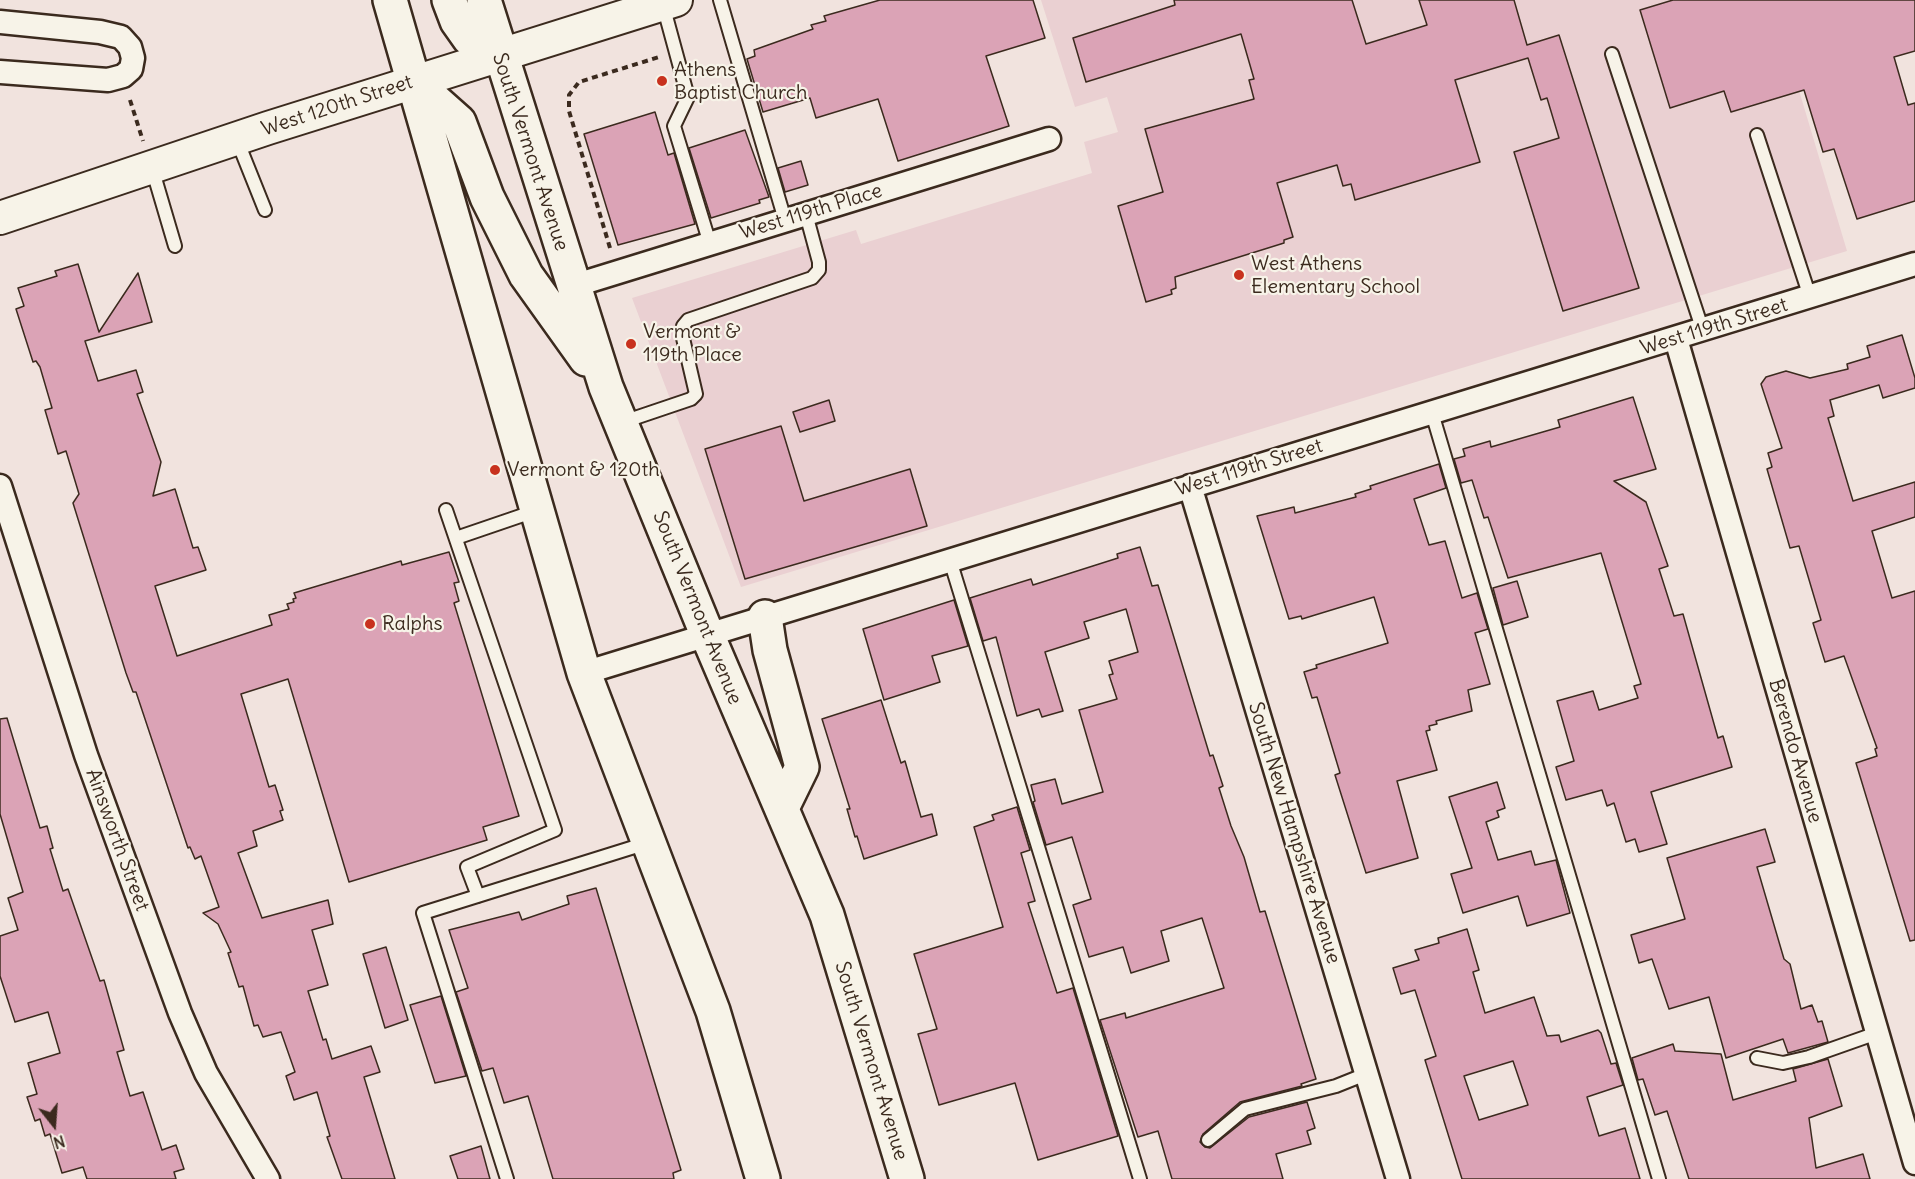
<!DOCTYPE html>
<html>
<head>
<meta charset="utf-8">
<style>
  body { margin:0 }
  #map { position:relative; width:1915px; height:1179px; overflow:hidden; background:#f1e3de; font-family:Delius,sans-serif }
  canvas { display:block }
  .north { position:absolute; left:24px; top:1095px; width:60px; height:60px; -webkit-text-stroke:4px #f7f3e8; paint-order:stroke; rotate:163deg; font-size:16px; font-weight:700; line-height:24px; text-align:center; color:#3b2a1e }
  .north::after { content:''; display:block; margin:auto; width:21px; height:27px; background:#3b2a1e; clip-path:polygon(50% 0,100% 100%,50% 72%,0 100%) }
</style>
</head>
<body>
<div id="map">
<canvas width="1915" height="1179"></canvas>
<div class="north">N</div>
</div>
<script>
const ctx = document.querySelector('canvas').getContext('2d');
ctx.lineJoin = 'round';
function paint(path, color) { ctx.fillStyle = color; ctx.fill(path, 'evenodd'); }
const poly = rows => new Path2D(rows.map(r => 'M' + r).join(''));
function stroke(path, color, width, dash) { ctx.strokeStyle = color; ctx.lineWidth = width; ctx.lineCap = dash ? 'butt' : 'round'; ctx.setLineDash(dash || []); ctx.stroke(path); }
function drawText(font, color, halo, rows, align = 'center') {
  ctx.font = font + ' Delius,sans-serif'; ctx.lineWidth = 4.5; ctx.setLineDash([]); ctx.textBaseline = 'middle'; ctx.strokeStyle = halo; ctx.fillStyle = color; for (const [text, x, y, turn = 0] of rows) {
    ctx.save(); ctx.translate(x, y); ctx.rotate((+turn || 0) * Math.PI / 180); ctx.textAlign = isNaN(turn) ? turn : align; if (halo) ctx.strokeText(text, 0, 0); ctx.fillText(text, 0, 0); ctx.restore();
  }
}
const built = poly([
  [1041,0,1772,0,1847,251,741,587,632,298,856,230,861,244,1092,173,1084,142,1118,132,1107,97,1075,107]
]);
const building = poly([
  [880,0,1033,0,1045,38,986,56,1009,126,898,161,878,99,816,118,810,98,763,112,747,59,755,56,754,50,813,29,811,25,826,21,824,16,880,0],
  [1174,0,1352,0,1366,44,1427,25,1419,0,1514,0,1527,45,1559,35,1639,288,1563,311,1514,152,1559,138,1547,98,1541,100,1528,58,1455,80,1480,162,1355,200,1351,184,1343,186,1337,165,1277,183,1293,237,1284,240,1284,243,1175,277,1176,288,1171,290,1172,294,1146,302,1118,206,1163,192,1145,129,1254,99,1249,80,1254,79,1241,34,1086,82,1073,38,1175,5,1174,0],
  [1673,0,1915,0,1915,51,1894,57,1908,105,1915,103,1915,201,1857,219,1834,149,1823,152,1804,90,1731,112,1724,91,1670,108,1640,10,1673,0],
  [655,112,668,155,674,153,695,224,618,245,584,134,655,112],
  [745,130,769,197,759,200,760,203,711,218,689,148,745,130],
  [801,161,808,185,785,192,778,168,801,161],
  [78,264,99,332,138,273,152,322,85,341,98,381,136,370,143,392,137,394,161,462,153,496,175,489,193,548,198,547,206,570,155,586,177,656,272,625,269,615,289,609,287,604,294,602,293,599,296,598,294,593,401,561,402,565,449,552,459,582,454,583,459,601,454,603,519,816,483,827,487,840,349,882,288,679,241,694,269,787,275,785,283,810,280,811,283,820,253,831,257,846,238,853,262,918,328,900,333,924,312,930,328,985,308,991,323,1040,326,1039,332,1059,371,1046,380,1072,364,1077,395,1179,342,1179,327,1137,330,1136,317,1092,294,1100,286,1076,295,1072,281,1032,263,1037,258,1025,254,1026,243,986,239,987,228,953,231,952,218,924,203,913,219,907,201,856,195,859,190,847,188,848,136,692,133,692,126,673,73,503,79,494,66,451,58,454,45,410,52,408,40,367,36,361,33,362,16,309,24,306,18,288,57,276,55,271,78,264],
  [1902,335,1915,378,1915,388,1883,398,1879,385,1830,400,1834,416,1828,418,1853,501,1915,482,1915,517,1872,531,1892,598,1915,591,1915,940,1910,941,1856,763,1877,756,1875,749,1877,748,1844,656,1825,662,1813,623,1821,620,1799,546,1790,548,1767,469,1772,467,1768,453,1782,448,1761,384,1766,377,1786,371,1810,378,1848,369,1847,364,1870,357,1867,346,1902,335],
  [1633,397,1656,469,1614,481,1646,502,1668,566,1659,569,1674,616,1683,614,1718,738,1723,736,1732,767,1651,792,1667,844,1639,852,1635,839,1626,842,1614,803,1607,806,1602,790,1566,800,1556,767,1574,761,1557,701,1593,691,1599,710,1638,698,1634,686,1641,684,1601,553,1508,578,1488,517,1484,518,1472,480,1461,483,1454,459,1465,456,1463,449,1490,441,1491,447,1560,427,1558,420,1633,397],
  [829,400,835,421,800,432,793,412,829,400],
  [781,426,804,501,910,469,927,526,745,579,705,449,781,426],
  [1439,464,1446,488,1414,499,1429,545,1445,541,1462,598,1477,593,1488,629,1475,633,1490,684,1468,690,1472,711,1436,721,1437,724,1429,726,1430,730,1426,731,1437,770,1397,781,1418,858,1366,873,1335,775,1340,773,1317,697,1312,698,1304,672,1317,668,1316,665,1388,643,1374,597,1302,619,1301,616,1289,619,1257,516,1294,507,1295,513,1356,497,1355,494,1371,489,1370,486,1439,464],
  [1140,547,1152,586,1158,585,1210,756,1213,755,1223,786,1219,788,1231,826,1244,857,1260,912,1265,911,1316,1079,1301,1084,1302,1086,1240,1102,1203,1134,1200,1142,1205,1147,1210,1148,1249,1117,1307,1102,1315,1128,1307,1131,1311,1144,1276,1154,1283,1179,1172,1179,1158,1131,1138,1137,1100,1020,1125,1013,1126,1018,1224,988,1202,918,1161,931,1169,961,1131,973,1123,947,1089,957,1073,905,1091,899,1072,837,1046,845,1033,802,1035,801,1031,785,1055,779,1062,804,1103,792,1079,710,1117,699,1109,675,1113,674,1109,661,1138,652,1126,609,1084,622,1089,638,1045,652,1063,711,1042,717,1039,709,1017,716,996,637,983,641,970,598,1031,579,1033,585,1118,558,1117,554,1140,547],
  [1517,581,1528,617,1503,625,1493,588,1517,581],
  [954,600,968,646,932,656,940,682,884,700,863,629,954,600],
  [881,700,901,763,905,761,921,817,932,814,937,835,864,859,857,836,855,837,847,809,850,809,822,719,881,700],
  [7,718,40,828,47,826,53,848,50,849,63,891,68,889,100,981,104,980,124,1050,117,1052,130,1096,143,1092,162,1150,176,1145,184,1169,174,1172,176,1179,87,1179,83,1167,62,1173,50,1134,45,1136,40,1119,35,1121,27,1097,37,1094,28,1063,60,1053,48,1012,15,1022,0,976,0,936,18,930,8,898,23,892,0,814,0,719,7,718],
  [1497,782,1505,808,1497,811,1499,817,1486,822,1498,860,1531,851,1535,865,1556,860,1570,913,1527,926,1518,896,1463,913,1451,874,1472,868,1449,797,1497,782],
  [1017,807,1030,850,1021,853,1035,901,1028,903,1057,993,1073,988,1118,1136,1038,1160,1015,1083,939,1105,918,1034,937,1029,914,954,1003,927,974,827,994,820,992,815,1017,807],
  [1765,829,1775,862,1757,867,1784,959,1790,964,1801,1009,1812,1005,1818,1022,1822,1021,1828,1042,1788,1053,1783,1039,1726,1058,1709,997,1669,1009,1652,959,1639,963,1631,935,1685,919,1667,858,1765,829],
  [596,888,681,1170,673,1173,674,1179,553,1179,528,1096,504,1103,493,1068,482,1071,456,992,468,988,449,930,519,912,522,920,569,904,567,896,596,888],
  [1467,929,1479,970,1473,972,1485,1013,1534,997,1547,1036,1559,1035,1561,1042,1598,1030,1601,1033,1611,1064,1616,1063,1623,1085,1587,1097,1599,1136,1625,1128,1640,1179,1462,1179,1425,1060,1436,1056,1415,990,1401,994,1393,968,1419,960,1415,950,1439,943,1438,938,1467,929],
  [1513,1061,1528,1105,1479,1120,1464,1076,1513,1061],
  [386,947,408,1020,385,1028,363,954,386,947],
  [441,996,466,1076,435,1083,410,1005,441,996],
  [1673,1044,1675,1051,1721,1054,1733,1100,1796,1081,1793,1069,1828,1059,1842,1106,1809,1118,1816,1168,1863,1154,1870,1179,1689,1179,1667,1111,1655,1115,1643,1079,1638,1080,1632,1058,1673,1044],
  [481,1146,490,1179,458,1179,450,1156,481,1146]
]);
const path = poly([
  [130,100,143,141],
  [610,248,569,111,569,95,579,82,659,57]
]);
const lane = poly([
  [720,0,785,220],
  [663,5,688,97,674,126,710,244],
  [1612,54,1703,331],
  [1757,135,1810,297],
  [237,140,265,210],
  [152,168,175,246],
  [1432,413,1659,1179],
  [623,422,691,399,696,394,682,334,683,326,688,320,812,278,819,270,819,262,806,214],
  [446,510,555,830,467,867,478,896],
  [456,538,535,511],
  [950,560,1140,1179],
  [1757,1058,1783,1063,1809,1057,1877,1033],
  [1208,1140,1245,1109,1336,1086,1366,1074],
  [507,1179,423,913,647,843]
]);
const street = poly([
  [0,22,100,32,121,37,130,47,133,58,131,69,123,76,108,80,0,72],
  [573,286,1049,139],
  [1676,339,1915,1163],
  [0,486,86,755,180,1013,206,1073,268,1179],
  [1190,486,1398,1179],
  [584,673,1915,264]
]);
const secondary = poly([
  [0,218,268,128,676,0]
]);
const primary = poly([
  [390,0,584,673,713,1011,763,1179],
  [449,0,457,21,469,38,481,49,499,54],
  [484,0,606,387,707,634,827,915,907,1179],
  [414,82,459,122,487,197,526,275,586,359],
  [765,617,770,650,802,767,782,808]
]);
const markers = [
  [662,81,6,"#c8321e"],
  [1239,275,6,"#c8321e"],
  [631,344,6,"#c8321e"],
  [495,470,6,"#c8321e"],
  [370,624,6,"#c8321e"]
];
const poiNames = [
  ["Athens",674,70],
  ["Baptist Church",674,93],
  ["West Athens",1251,264],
  ["Elementary School",1251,287],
  ["Vermont &",643,332],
  ["119th Place",643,355],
  ["Vermont & 120th",507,470],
  ["Ralphs",382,624]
];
const streetNames = [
  ["West 120th Street",337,106,-18],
  ["South Vermont Avenue",530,152,72],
  ["West 119th Place",811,212,-17],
  ["West 119th Street",1714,327,-17],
  ["West 119th Street",1249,468,-17],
  ["South Vermont Avenue",697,608,68],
  ["Berendo Avenue",1795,751,74],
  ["South New Hampshire Avenue",1294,833,73],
  ["Ainsworth Street",117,840,70],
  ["South Vermont Avenue",871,1061,73]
];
paint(built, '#ead0d2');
paint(building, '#dba3b6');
stroke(building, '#3b2a1e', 1.5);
stroke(lane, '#3b2a1e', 16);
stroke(street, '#3b2a1e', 27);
stroke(secondary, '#3b2a1e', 36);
stroke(primary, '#3b2a1e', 38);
stroke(path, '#3b2a1e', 4, [6, 4.5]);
stroke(lane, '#f7f3e8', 12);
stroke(street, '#f7f3e8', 22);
stroke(secondary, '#f7f3e8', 32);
stroke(primary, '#f7f3e8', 33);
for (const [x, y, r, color] of markers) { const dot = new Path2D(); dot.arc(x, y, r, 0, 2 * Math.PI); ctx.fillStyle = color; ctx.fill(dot); stroke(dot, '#f7f3e8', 2); }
drawText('20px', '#3b2a1e', '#f7f3e8', poiNames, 'left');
drawText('20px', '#3b2a1e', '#f7f3e8', streetNames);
</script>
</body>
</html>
